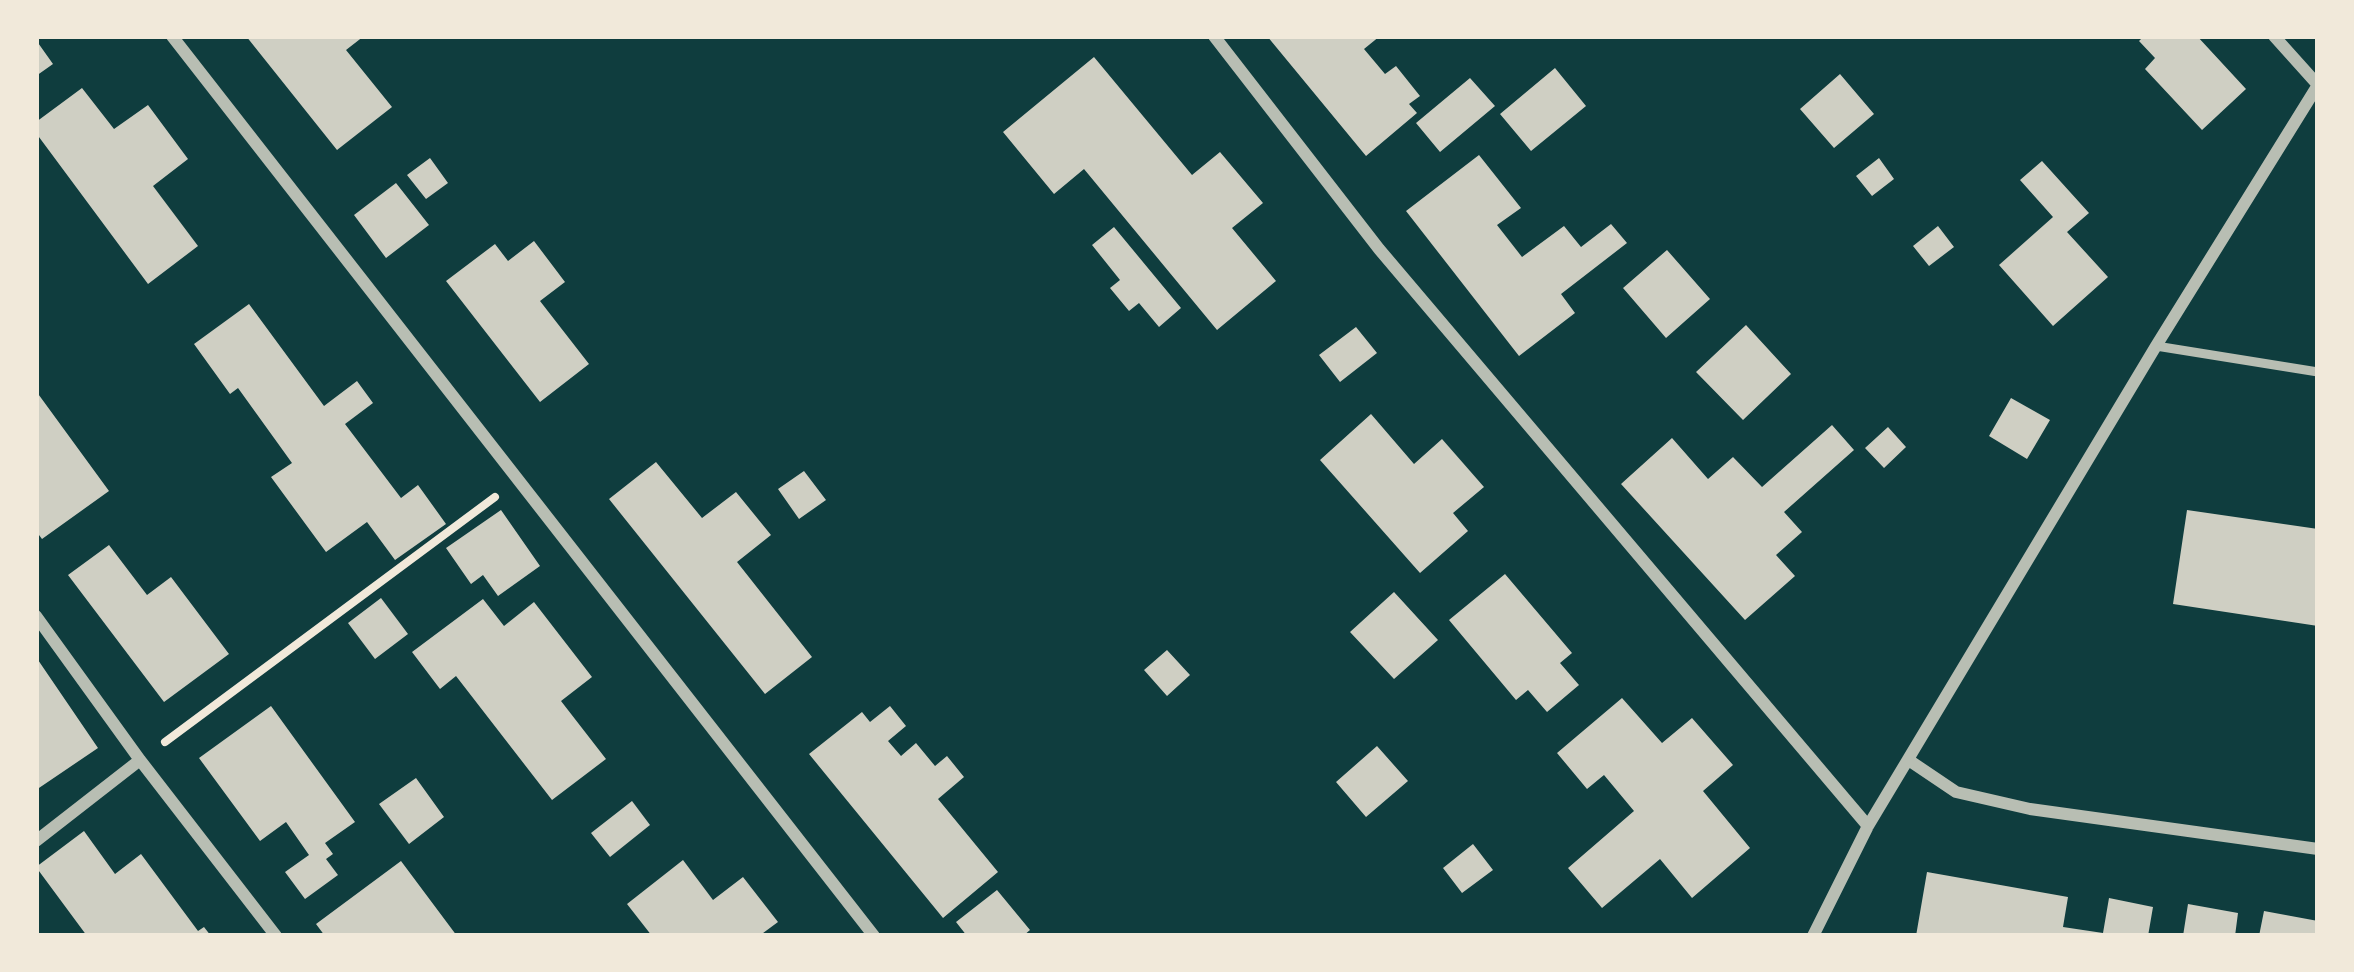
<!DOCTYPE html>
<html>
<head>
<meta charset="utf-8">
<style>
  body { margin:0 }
  #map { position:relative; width:2354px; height:972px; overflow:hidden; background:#0f3d3e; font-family:"Archivo Narrow",sans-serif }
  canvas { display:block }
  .frame { position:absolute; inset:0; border:39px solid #f1e9da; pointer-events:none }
</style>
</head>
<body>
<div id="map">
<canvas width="2354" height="972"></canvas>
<div class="frame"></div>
</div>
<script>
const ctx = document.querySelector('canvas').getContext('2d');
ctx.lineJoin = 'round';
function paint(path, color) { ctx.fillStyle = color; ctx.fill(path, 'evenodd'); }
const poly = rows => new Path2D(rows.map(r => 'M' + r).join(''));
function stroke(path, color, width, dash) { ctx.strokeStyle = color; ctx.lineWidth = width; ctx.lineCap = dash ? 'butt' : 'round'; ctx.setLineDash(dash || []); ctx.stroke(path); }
const building = poly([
  [246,36,364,36,346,50,392,107,337,150],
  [1267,36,1380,36,1364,49,1385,74,1396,66,1420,96,1409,104,1417,113,1366,156],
  [2144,36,2197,36,2246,89,2202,130,2145,69,2155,58,2139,41],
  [36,40,53,64,36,76],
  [1094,57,1192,175,1220,152,1263,203,1232,228,1276,281,1217,330,1084,169,1054,194,1003,132],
  [1555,68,1586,106,1531,151,1500,114],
  [1840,74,1874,114,1834,148,1800,109],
  [1470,78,1495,106,1440,152,1416,123],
  [82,88,114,129,148,105,188,159,153,186,198,246,148,284,36,133,36,122],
  [1479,155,1521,208,1497,225,1522,257,1564,226,1581,247,1611,224,1627,243,1561,294,1575,313,1519,356,1406,211],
  [430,158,448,183,426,199,407,175],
  [1879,158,1894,179,1872,196,1856,176],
  [2042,161,2089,213,2067,232,2108,277,2053,326,1999,265,2053,217,2020,180],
  [396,183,429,225,386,258,354,215],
  [1938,226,1954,247,1929,266,1913,246],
  [1114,227,1181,308,1159,327,1139,303,1129,311,1110,288,1120,280,1092,245],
  [534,241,565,282,540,301,589,364,540,402,446,281,495,244,508,261],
  [1667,250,1710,299,1666,338,1623,288],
  [249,304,324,406,357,381,373,403,345,424,401,498,418,485,446,524,395,560,367,522,326,552,271,477,292,463,238,388,230,394,194,344],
  [1746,325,1791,374,1743,420,1696,372],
  [1356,327,1377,353,1340,382,1319,355],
  [36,391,109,491,42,539,36,531],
  [2011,398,2050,420,2027,459,1989,436],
  [1371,414,1414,464,1442,439,1484,487,1453,513,1468,531,1420,573,1320,460],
  [1832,425,1854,450,1784,512,1802,532,1776,555,1795,576,1745,620,1621,484,1672,438,1708,479,1733,457,1762,487],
  [1888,427,1906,447,1884,468,1865,448],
  [656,462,702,518,736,492,771,535,737,562,812,657,765,694,609,499],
  [804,471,826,500,799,519,778,489],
  [501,510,540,566,498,596,483,575,471,584,446,548],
  [2187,510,2318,529,2318,626,2173,604],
  [109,545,147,595,171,577,229,654,164,702,68,575],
  [1505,574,1572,653,1560,663,1579,685,1547,712,1528,690,1516,700,1449,620],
  [1394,592,1438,640,1394,679,1350,632],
  [381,598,408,634,375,659,348,623],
  [483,599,504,626,534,602,592,677,561,701,606,759,552,800,456,676,440,689,412,652],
  [1167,650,1190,675,1167,696,1144,670],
  [36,657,98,748,36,790],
  [1622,698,1662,743,1692,718,1733,765,1703,791,1750,848,1692,898,1660,859,1602,908,1568,868,1634,811,1604,775,1587,789,1557,753],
  [271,706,355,822,325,843,333,854,326,859,338,875,305,899,285,872,309,855,286,822,260,841,199,758],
  [890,706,906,726,888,741,901,756,916,743,935,766,947,756,964,777,938,799,998,872,943,918,809,754,862,712,870,722],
  [1377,746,1408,781,1366,817,1336,782],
  [416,778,444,817,409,844,379,804],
  [632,801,650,825,610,857,591,833],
  [84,831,115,874,141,854,198,931,204,927,211,936,87,936,36,867],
  [1473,844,1493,870,1462,893,1443,868],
  [683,860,713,900,743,877,778,922,759,936,652,936,627,904],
  [401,861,457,936,325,936,316,924],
  [1927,872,2068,897,2063,927,2103,933,2109,898,2153,907,2148,936,1916,936],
  [997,890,1030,930,1023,936,967,936,956,922],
  [2188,904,2238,913,2235,936,2183,936],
  [2264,911,2318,921,2315,936,2259,936]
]);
const path = poly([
  [165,742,495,497]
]);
const service = poly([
  [2156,346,2318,372]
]);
const minor = poly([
  [172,36,874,936],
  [1214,36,1379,249,1868,826],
  [36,616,140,760,276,936],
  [1910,761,1956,792,2030,809,2318,849],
  [36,841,140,760],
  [1813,936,1868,826,2156,346,2318,85,2274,36]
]);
paint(building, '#cfcfc3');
stroke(path, '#f1e9da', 8);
stroke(service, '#b8beb3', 9);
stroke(minor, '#b8beb3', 12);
</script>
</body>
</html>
